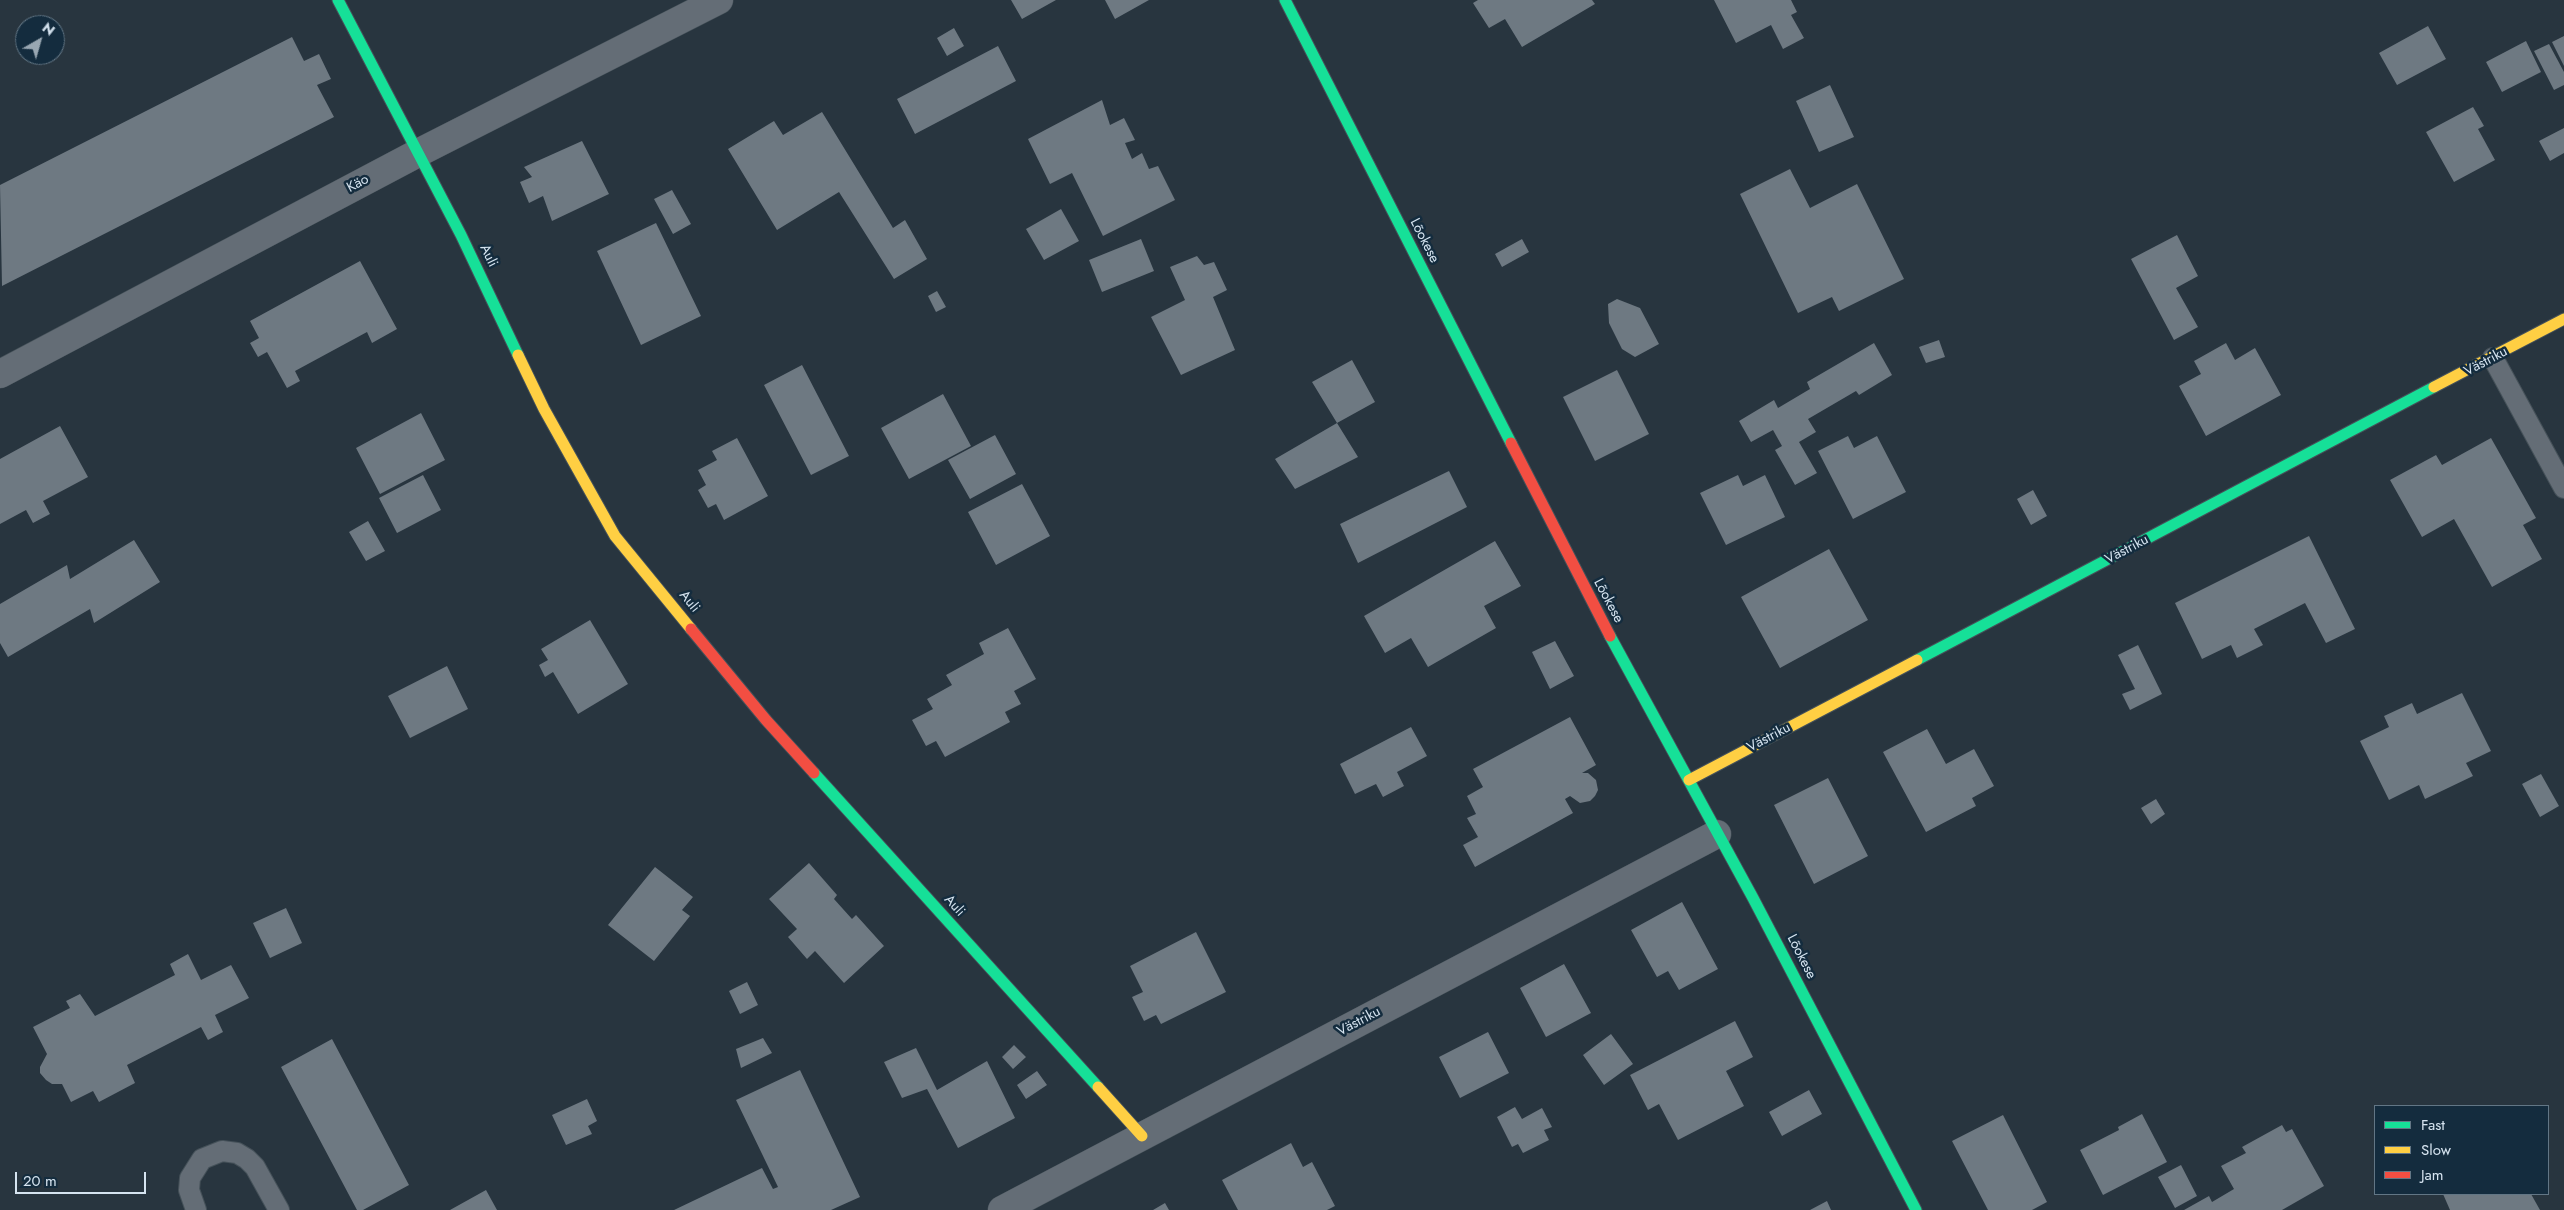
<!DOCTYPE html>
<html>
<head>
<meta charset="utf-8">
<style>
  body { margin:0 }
  #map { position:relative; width:2564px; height:1210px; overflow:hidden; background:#28353f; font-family:Jost,sans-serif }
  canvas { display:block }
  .legend { position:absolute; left:2374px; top:1105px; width:175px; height:90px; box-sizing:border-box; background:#142c3e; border:1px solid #627685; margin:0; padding:6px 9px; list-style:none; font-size:15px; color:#d6e4f0 }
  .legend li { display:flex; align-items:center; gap:10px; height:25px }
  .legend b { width:25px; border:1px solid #627685 }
  .north { position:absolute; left:15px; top:15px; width:50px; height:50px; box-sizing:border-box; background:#142c3e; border:1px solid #627685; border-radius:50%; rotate:38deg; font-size:14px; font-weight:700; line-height:20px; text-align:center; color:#d6e4f0 }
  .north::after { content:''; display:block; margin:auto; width:18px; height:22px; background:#99a7b2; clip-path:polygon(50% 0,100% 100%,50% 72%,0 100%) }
  .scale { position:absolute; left:15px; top:1172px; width:131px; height:22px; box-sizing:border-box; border:2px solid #d6e4f0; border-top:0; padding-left:6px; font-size:15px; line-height:18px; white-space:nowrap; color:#d6e4f0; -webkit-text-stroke:4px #142c3e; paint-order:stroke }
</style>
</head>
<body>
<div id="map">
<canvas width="2564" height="1210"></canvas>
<ul class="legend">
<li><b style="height:6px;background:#16e098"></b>Fast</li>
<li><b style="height:6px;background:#ffcf43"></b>Slow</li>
<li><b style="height:6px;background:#f24e42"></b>Jam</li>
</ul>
<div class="north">N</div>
<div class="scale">20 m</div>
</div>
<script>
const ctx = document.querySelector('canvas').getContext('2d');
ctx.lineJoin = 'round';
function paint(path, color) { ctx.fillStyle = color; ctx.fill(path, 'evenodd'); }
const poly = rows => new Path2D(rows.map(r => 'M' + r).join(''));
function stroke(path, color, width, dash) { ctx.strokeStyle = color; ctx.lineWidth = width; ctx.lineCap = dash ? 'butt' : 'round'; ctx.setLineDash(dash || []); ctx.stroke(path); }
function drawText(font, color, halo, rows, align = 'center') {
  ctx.font = font + ' Jost,sans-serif'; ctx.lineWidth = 5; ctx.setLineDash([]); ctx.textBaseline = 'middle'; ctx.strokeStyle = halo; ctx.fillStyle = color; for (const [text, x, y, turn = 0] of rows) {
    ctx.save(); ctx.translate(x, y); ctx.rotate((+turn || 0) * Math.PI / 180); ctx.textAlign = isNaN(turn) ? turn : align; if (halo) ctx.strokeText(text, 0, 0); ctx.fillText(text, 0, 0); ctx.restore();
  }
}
const building = poly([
  [1011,0,1056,0,1022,19],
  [1105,0,1149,0,1115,19],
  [1478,0,1592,0,1595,4,1522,47,1505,19,1489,28,1473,3],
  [1714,0,1791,0,1797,12,1791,15,1804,38,1783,49,1771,25,1736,43],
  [2428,26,2446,59,2397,85,2379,53],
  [954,28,964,46,947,56,937,38],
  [2564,36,2564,66,2552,42],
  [292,37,304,61,319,54,331,79,317,85,334,117,2,286,0,185],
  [2526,41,2541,72,2502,92,2486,62],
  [2549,44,2564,72,2564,85,2554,90,2534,51],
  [998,46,1016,81,915,134,897,99],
  [1830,85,1854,137,1819,152,1796,101],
  [1102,100,1110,125,1124,118,1135,140,1125,143,1132,159,1142,153,1149,169,1158,166,1175,200,1103,236,1072,173,1050,184,1028,139],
  [2473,107,2484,126,2478,129,2495,160,2454,182,2426,132],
  [822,112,893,228,905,220,927,259,894,279,839,192,777,230,728,149,774,121,783,135],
  [2564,128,2564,153,2550,161,2539,141],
  [582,141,609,194,552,221,543,196,529,203,520,182,532,177,524,167],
  [1790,169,1810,208,1857,184,1904,279,1839,311,1832,297,1798,313,1740,194],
  [672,190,691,224,673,234,654,199],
  [1061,209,1079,241,1044,260,1026,229],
  [656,223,701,316,641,345,597,251],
  [2177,235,2198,276,2176,288,2198,327,2174,340,2131,259],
  [1141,239,1154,271,1102,292,1089,260],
  [1522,239,1529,252,1502,267,1495,254],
  [1197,256,1204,265,1214,262,1227,290,1213,297,1235,350,1181,375,1151,317,1185,300,1170,267],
  [360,261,397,329,372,343,367,332,295,371,300,381,287,388,267,352,258,357,250,343,259,338,250,321],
  [937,291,946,307,936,312,928,296],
  [1617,299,1640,308,1659,344,1635,357,1622,349,1609,323,1608,304],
  [1939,340,1945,357,1926,363,1919,347],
  [1874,343,1892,375,1859,395,1856,391,1808,419,1816,432,1799,442,1817,473,1795,485,1775,450,1782,446,1773,430,1751,442,1739,421,1774,400,1778,408,1810,389,1807,382],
  [2226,343,2235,360,2255,348,2281,395,2206,436,2179,386,2201,374,2194,361],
  [1352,360,1375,402,1337,423,1312,382],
  [802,365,849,456,811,475,764,385],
  [1617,370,1649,434,1595,461,1563,397],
  [943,394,971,446,909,479,881,428],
  [421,413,445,460,380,494,356,448],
  [1337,423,1358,457,1295,489,1275,459],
  [60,426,88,477,43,501,50,514,33,523,26,510,0,524,0,459],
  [995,435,1016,474,970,499,948,460],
  [1848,436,1854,448,1877,436,1906,492,1853,519,1818,451],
  [737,438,768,496,724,520,716,504,708,508,698,490,706,485,698,470,717,460,712,451],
  [2491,438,2536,518,2523,525,2542,559,2492,587,2454,519,2422,537,2390,480,2436,455,2442,465],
  [1449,471,1467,507,1358,563,1340,524],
  [423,475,441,510,397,533,379,498],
  [1738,475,1743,486,1765,475,1785,517,1726,545,1700,493],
  [1022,484,1050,536,996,565,968,512],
  [2033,490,2047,516,2031,525,2017,499],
  [368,521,385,551,366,561,349,532],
  [2309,536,2355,629,2326,643,2305,603,2254,629,2263,645,2237,658,2231,645,2202,659,2175,603],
  [134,540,160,582,94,623,90,609,8,657,0,643,0,604,67,565,70,579],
  [1495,541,1521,586,1484,606,1496,628,1428,667,1411,638,1385,653,1364,616],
  [1829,549,1868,620,1780,668,1741,597],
  [590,620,628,684,578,714,553,672,545,677,539,665,548,660,541,649],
  [1008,628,1036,679,1014,691,1021,704,1005,712,1010,722,945,757,936,741,926,746,912,720,933,709,927,699,952,685,946,675,984,654,979,643],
  [1555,641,1574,676,1550,689,1532,652],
  [2138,645,2162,694,2130,710,2122,694,2135,689,2118,655],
  [447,666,468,709,410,738,388,696],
  [2462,693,2491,751,2466,763,2473,776,2425,799,2419,785,2389,800,2360,741,2389,727,2384,716,2412,703,2417,714],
  [1570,717,1596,765,1582,773,1588,773,1596,780,1598,790,1595,796,1590,801,1580,803,1570,796,1565,799,1573,813,1475,867,1463,845,1478,837,1467,818,1476,814,1467,796,1483,787,1473,769],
  [1411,727,1427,756,1397,772,1404,786,1383,797,1376,784,1355,794,1340,764],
  [1927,729,1946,764,1974,749,1994,786,1972,798,1976,806,1926,832,1883,752],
  [2541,774,2559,806,2540,817,2522,784],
  [1828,778,1868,856,1814,884,1774,805],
  [2156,799,2165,814,2151,824,2141,808],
  [809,863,837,895,834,899,852,919,856,915,884,946,844,983,815,951,807,959,788,937,797,929,769,899],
  [655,867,693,897,682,910,690,916,654,961,608,925],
  [1682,902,1718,969,1679,990,1668,971,1657,977,1631,930],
  [286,908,302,943,270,958,253,923],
  [1196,932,1226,992,1161,1024,1156,1015,1144,1021,1132,997,1143,992,1130,966],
  [188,954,201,980,231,965,249,998,215,1015,223,1032,208,1040,201,1027,127,1065,135,1083,99,1102,93,1091,71,1102,62,1084,52,1084,46,1080,40,1073,40,1067,47,1054,33,1027,70,1008,66,1001,80,994,95,1016,175,975,170,964],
  [1564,964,1591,1013,1546,1037,1520,988],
  [747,982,758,1005,740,1014,729,991],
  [1735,1021,1753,1057,1726,1071,1744,1106,1678,1140,1659,1104,1648,1110,1630,1075],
  [1488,1032,1509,1073,1460,1098,1439,1057],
  [1611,1034,1633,1064,1604,1085,1583,1055],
  [763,1038,772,1053,741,1068,736,1049],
  [332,1039,409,1185,363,1210,357,1210,281,1067],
  [1014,1045,1026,1057,1013,1069,1002,1057],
  [916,1048,937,1090,987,1061,1015,1118,958,1148,927,1089,902,1098,884,1062],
  [800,1070,860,1197,831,1210,674,1210,762,1168,773,1189,778,1187,736,1100],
  [1037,1071,1047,1085,1026,1099,1017,1085],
  [1809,1090,1822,1114,1782,1136,1769,1112],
  [587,1099,597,1121,588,1126,592,1134,566,1145,552,1115],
  [1515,1107,1522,1119,1542,1108,1552,1127,1544,1130,1549,1140,1523,1153,1518,1144,1512,1147,1497,1117],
  [2142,1114,2167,1162,2103,1195,2080,1150,2119,1130,2118,1127],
  [2003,1115,2047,1202,2032,1210,1988,1210,1952,1141],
  [2282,1125,2286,1132,2292,1129,2324,1186,2282,1210,2184,1210,2209,1196,2212,1202,2234,1189,2221,1166,2246,1153,2242,1147],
  [1291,1143,1303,1167,1312,1162,1335,1206,1327,1210,1238,1210,1222,1180],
  [2181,1165,2197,1196,2175,1208,2158,1177],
  [486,1190,497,1210,450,1210],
  [2443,1194,2531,1194,2540,1210,2450,1210],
  [1827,1201,1831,1210,1810,1210],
  [1165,1203,1169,1210,1153,1210]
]);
const lane = poly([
  [2493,358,2564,488],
  [196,1210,189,1190,190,1178,202,1159,222,1151,237,1153,247,1159,255,1167,279,1210]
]);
const street = poly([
  [0,374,418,153,719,0],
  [1002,1210,1717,834]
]);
const fast = poly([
  [338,0,461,235,518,355],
  [1285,0,1511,443],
  [1610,636,1753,898,1916,1210],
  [1917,660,2434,387],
  [814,773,1098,1087]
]);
const slow = poly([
  [518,355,544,409,615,536,691,629],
  [2434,387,2564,319],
  [1689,780,1917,660],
  [1098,1087,1142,1136]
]);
const jam = poly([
  [1511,443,1610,636],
  [691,629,766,720,814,773]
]);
const streetNames = [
  ["Käo",358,184,-28],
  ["Lõokese",1424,241,63],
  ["Auli",488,256,64],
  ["Västriku",2486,362,-28],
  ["Västriku",2127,550,-28],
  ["Lõokese",1608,601,62],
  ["Auli",689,602,51],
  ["Västriku",1769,738,-28],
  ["Auli",954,906,48],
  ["Lõokese",1801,957,63],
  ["Västriku",1359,1022,-28]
];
paint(building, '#6e7982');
stroke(lane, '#455159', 22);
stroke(street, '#455159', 29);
stroke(fast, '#455159', 13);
stroke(slow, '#455159', 13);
stroke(jam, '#455159', 13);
stroke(lane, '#646d76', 20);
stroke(street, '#646d76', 28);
stroke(fast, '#16e098', 11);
stroke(slow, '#ffcf43', 11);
stroke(jam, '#f24e42', 11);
drawText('14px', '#d6e4f0', '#142c3e', streetNames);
</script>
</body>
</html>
